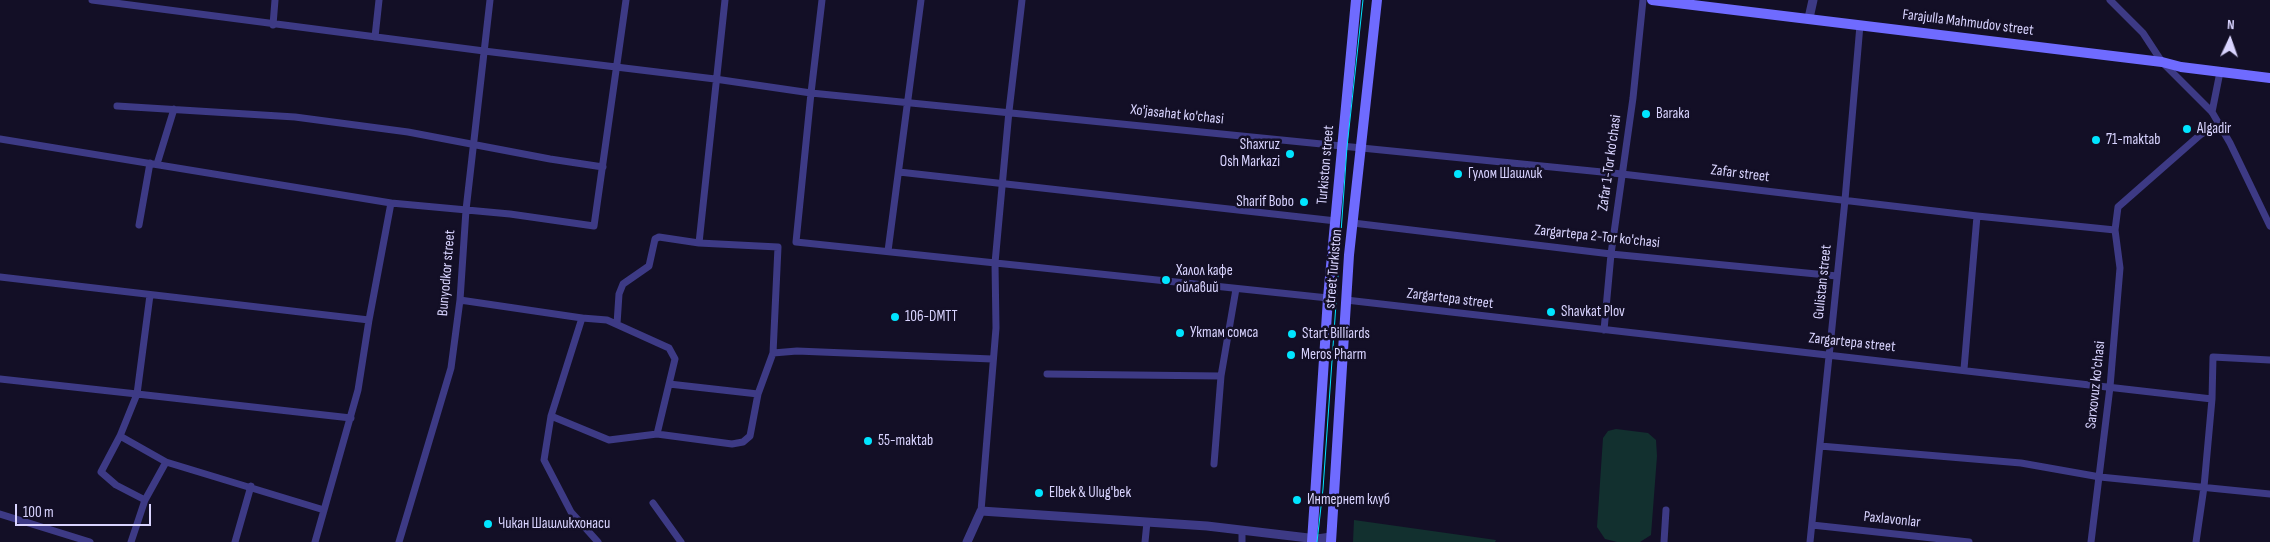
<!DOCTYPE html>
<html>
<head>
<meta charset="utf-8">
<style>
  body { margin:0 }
  #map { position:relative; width:2270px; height:542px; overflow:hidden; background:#130f26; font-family:"Sofia Sans Condensed",sans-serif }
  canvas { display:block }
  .north { position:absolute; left:2205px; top:15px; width:50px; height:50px; -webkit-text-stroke:4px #130f26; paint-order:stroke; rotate:3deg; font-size:14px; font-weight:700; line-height:20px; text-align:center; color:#d9d4ff }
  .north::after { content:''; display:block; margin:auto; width:18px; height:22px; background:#d9d4ff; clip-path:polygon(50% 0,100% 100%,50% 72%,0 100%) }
  .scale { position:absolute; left:15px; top:504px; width:136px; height:22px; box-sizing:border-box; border:2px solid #d9d4ff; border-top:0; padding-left:6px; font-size:15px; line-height:18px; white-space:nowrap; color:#d9d4ff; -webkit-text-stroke:4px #130f26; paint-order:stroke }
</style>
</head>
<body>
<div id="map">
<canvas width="2270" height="542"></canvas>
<div class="north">N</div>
<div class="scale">100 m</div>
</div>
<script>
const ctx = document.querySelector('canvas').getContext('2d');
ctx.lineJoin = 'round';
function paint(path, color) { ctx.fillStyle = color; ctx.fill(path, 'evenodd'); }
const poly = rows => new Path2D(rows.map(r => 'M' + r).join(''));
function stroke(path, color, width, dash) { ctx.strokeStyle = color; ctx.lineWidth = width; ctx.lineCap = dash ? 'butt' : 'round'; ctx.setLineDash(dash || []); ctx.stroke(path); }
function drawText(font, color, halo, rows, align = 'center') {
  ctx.font = font + ' "Sofia Sans Condensed",sans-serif'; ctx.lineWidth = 5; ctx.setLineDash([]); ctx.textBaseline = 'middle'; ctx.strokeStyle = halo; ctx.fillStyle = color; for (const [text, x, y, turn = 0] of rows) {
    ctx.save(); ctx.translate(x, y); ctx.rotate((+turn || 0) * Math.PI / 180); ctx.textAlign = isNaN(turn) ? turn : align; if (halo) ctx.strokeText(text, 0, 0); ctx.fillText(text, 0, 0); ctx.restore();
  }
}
const green = poly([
  [1616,429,1648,433,1656,440,1657,456,1651,535,1640,542,1617,542,1605,539,1597,527,1603,438,1608,431],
  [1354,520,1496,540,1495,542,1353,542]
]);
const minor = poly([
  [92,0,484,51,715,79,811,93,1622,174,1977,216,2115,230],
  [822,0,811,93,796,242,1328,298],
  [2110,0,2143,33,2162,62,2212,112,2230,143,2270,226],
  [273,25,275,0],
  [375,37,379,0],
  [117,106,295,117,408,132,550,159,603,167],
  [2212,112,2220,72],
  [0,139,391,203,510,214,594,226,626,0],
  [157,164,174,109],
  [899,172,1336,221],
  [1353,223,1611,254,1837,276],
  [139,225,150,163],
  [699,243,725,0],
  [888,251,921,0],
  [0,277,369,320,391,203],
  [460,300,582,318,551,416,544,460,571,512,598,542],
  [1346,300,2212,399,2204,487,2196,542],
  [617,324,619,294,623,284,649,266,655,239,659,237,699,243,778,247,773,353],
  [1604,330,1611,254,1633,98,1643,0],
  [1964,369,1977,216],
  [1047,374,1221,376],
  [0,379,137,394,150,295],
  [758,394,773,353,797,351,992,359],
  [2212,399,2213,357,2270,360],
  [551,416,609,440,657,434,732,444,743,442,750,436,758,394,669,384,675,359,669,348,607,320,582,318],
  [657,434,669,384],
  [120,436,101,472,116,485,145,500,131,542],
  [1820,446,2021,463,2100,477,2270,494],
  [1214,464,1221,376,1236,289],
  [145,500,166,462],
  [653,503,681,542],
  [324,510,166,462,120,436,137,394,351,418],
  [981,511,996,328,995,263,1009,111,1022,0],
  [0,514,90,542],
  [1812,525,1969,542],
  [235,542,251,486],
  [315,542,358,390,369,320],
  [399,542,451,368,460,300,466,210,490,0],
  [1145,542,1147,522],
  [1242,542,1242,530],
  [1664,542,1666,510],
  [1810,542,1845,200,1860,25],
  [2091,542,2110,387,2120,268,2115,230,2118,207,2200,135,2218,124]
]);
const tertiary = poly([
  [1809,18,1813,0],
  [967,542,981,511,1207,526,1317,539,1331,537]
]);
const secondary = poly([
  [1652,0,2162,62,2181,67,2270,78],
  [1312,542,1328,298,1356,0],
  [1331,542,1349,255,1377,0]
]);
const tram = poly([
  [1317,542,1323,489,1347,147,1363,0]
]);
const markers = [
  [1646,114,5,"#00e5ff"],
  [2187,129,5,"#00e5ff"],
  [2096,140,5,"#00e5ff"],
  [1290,154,5,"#00e5ff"],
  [1458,174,5,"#00e5ff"],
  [1304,202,5,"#00e5ff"],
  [1166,280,5,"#00e5ff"],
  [1551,312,5,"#00e5ff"],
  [895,317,5,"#00e5ff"],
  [1180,333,5,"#00e5ff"],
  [1292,334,5,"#00e5ff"],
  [1291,355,5,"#00e5ff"],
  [868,441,5,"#00e5ff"],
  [1039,493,5,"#00e5ff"],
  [1297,500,5,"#00e5ff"],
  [488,524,5,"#00e5ff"]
];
const streetNames = [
  ["Farajulla Mahmudov street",1968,23,7],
  ["Xo'jasahat ko'chasi",1177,115,6],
  ["Zafar 1-Tor ko'chasi",1610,163,-82],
  ["Turkiston street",1326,165,-85],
  ["Zafar street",1740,174,7],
  ["Zargartepa 2-Tor ko'chasi",1597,237,6],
  ["street Turkiston",1334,269,-85],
  ["Bunyodkor street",447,273,-85],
  ["Gulistan street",1823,282,-84],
  ["Zargartepa street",1450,299,7],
  ["Zargartepa street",1852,343,6],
  ["Sarxovuz ko'chasi",2096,385,-84],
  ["Paxlavonlar",1892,520,6]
];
const poiNames = [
  ["Baraka",1656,114],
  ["Algadir",2197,129],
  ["71-maktab",2106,140],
  ["Shaxruz",1280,145,"right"],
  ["Osh Markazi",1280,162,"right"],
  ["Гулом Шашлик",1468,174],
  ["Sharif Bobo",1294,202,"right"],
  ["Халол кафе",1176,271],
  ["ойлавий",1176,288],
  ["Shavkat Plov",1561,312],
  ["106-DMTT",905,317],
  ["Уктам сомса",1190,333],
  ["Start Billiards",1302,334],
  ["Meros Pharm",1301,355],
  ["55-maktab",878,441],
  ["Elbek & Ulug'bek",1049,493],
  ["Интернет клуб",1307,500],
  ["Чикан Шашликхонаси",498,524]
];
paint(green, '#12302f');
stroke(minor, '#3d3a85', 7);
stroke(tertiary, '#3d3a85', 9);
stroke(secondary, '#6f6bff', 10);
stroke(tram, '#00e5ff', 1);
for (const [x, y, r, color] of markers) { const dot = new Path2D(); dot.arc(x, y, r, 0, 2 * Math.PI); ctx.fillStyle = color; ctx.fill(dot); stroke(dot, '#130f26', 2); }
drawText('15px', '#d9d4ff', '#130f26', streetNames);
drawText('15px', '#d9d4ff', '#130f26', poiNames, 'left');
</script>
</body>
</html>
